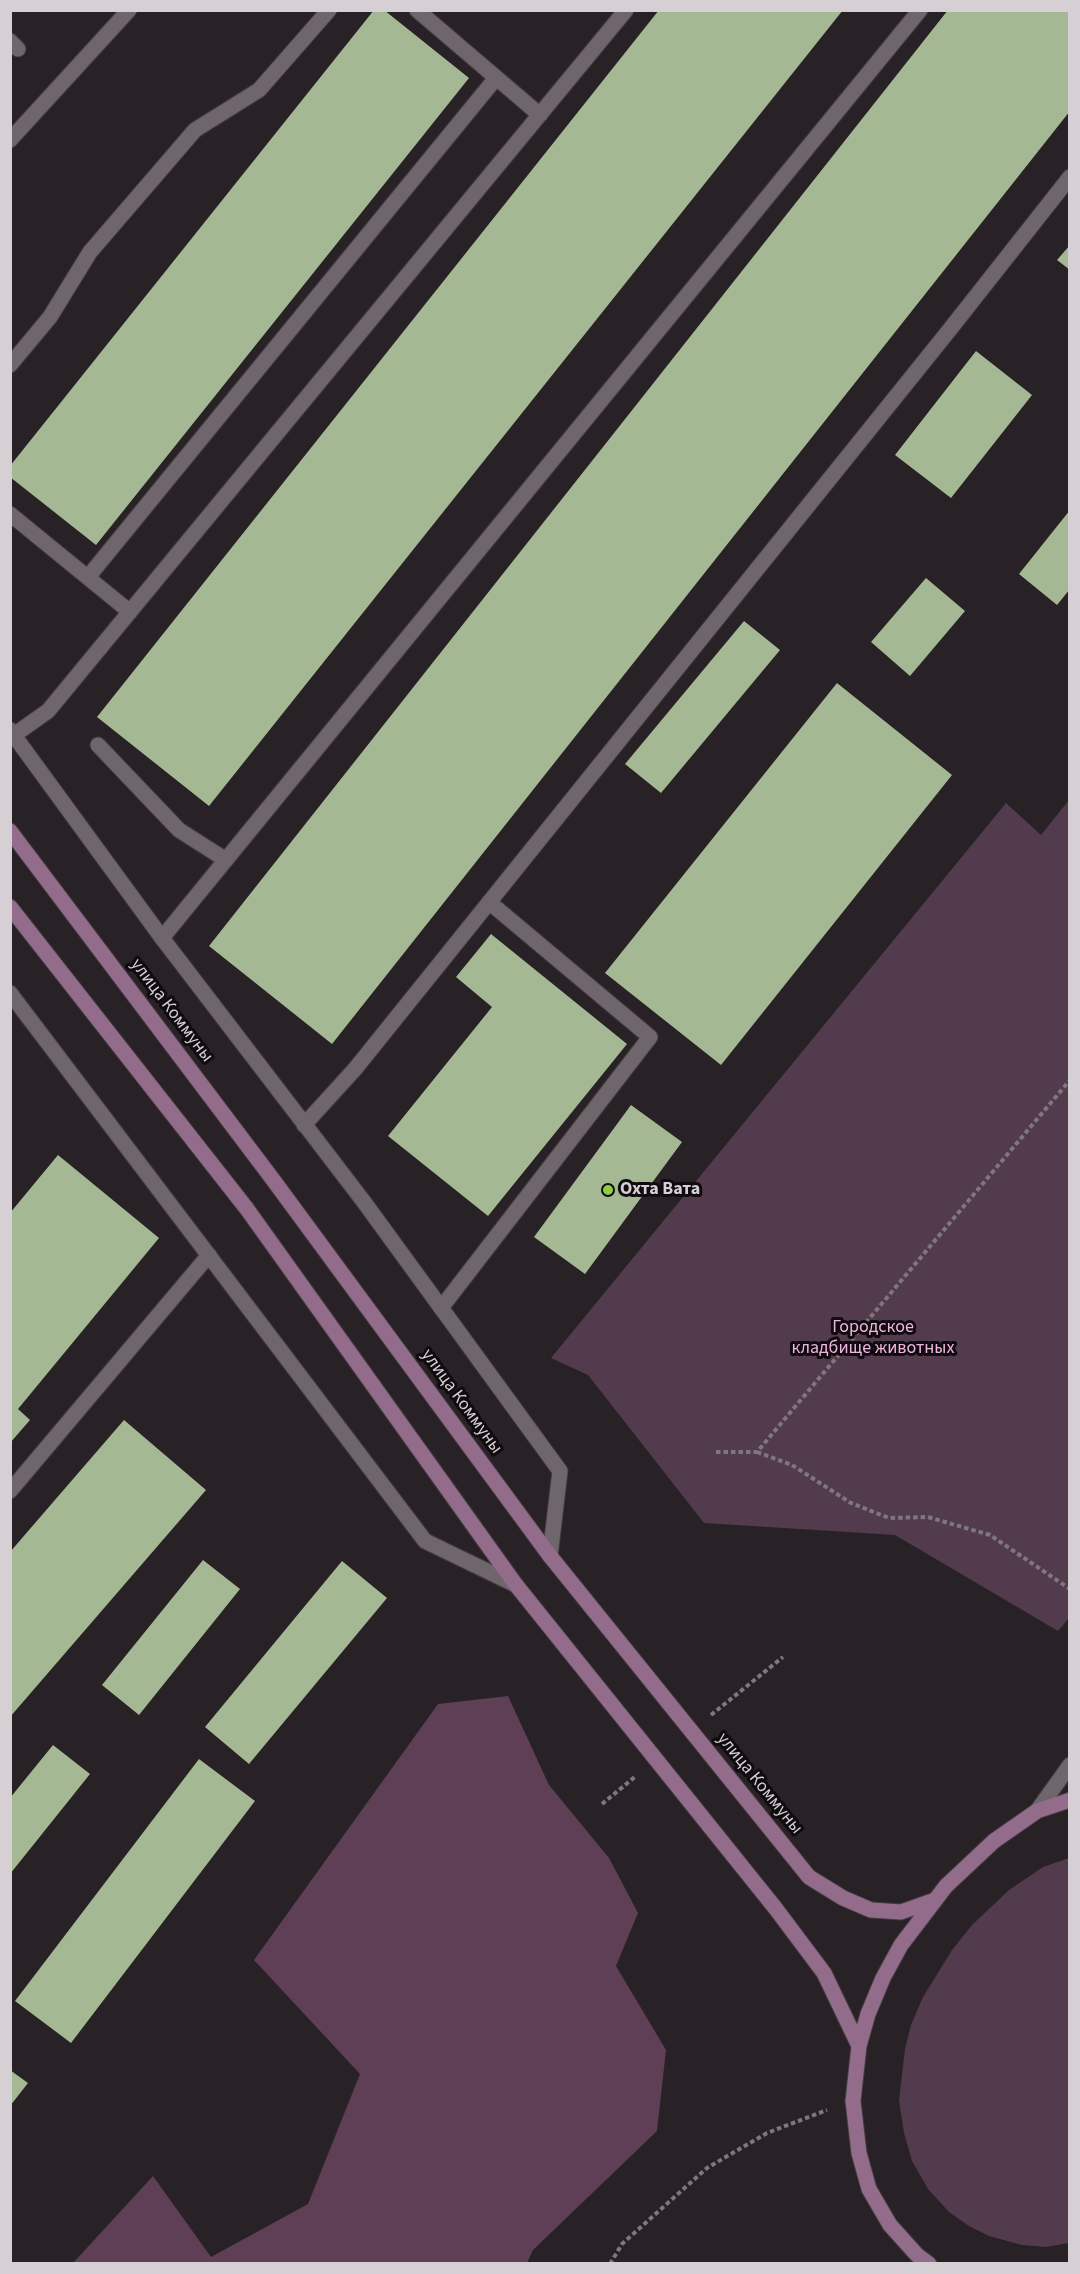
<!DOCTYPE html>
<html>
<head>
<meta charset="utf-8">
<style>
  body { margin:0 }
  #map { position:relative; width:1080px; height:2274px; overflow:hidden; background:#282126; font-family:"Source Sans 3",sans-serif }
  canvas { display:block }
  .frame { position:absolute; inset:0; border:12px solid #d6d0d4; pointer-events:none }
</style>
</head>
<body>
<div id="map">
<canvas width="1080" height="2274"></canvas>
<div class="frame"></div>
</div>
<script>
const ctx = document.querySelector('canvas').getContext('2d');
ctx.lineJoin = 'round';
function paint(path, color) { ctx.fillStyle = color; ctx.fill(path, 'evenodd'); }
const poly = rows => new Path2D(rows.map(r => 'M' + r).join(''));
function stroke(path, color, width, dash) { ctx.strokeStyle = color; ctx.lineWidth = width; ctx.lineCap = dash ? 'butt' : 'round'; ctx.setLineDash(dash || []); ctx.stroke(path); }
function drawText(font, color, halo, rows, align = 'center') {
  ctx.font = font + ' "Source Sans 3",sans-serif'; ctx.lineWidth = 6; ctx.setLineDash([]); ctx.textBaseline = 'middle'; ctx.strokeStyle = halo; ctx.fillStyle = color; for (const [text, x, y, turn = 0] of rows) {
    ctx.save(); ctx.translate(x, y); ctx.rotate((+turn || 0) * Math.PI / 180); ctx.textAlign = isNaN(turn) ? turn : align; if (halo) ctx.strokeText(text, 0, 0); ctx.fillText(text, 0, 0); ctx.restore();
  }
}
const green = poly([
  [1069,800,1070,1617,1058,1631,895,1535,704,1523,588,1375,551,1358,1006,803,1041,835],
  [1069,1858,1069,2243,1046,2247,1022,2245,989,2236,969,2226,949,2212,928,2189,912,2161,904,2133,899,2100,905,2049,911,2025,923,1997,952,1950,972,1925,1009,1890,1043,1867]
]);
const forest = poly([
  [508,1696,549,1785,609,1858,638,1913,616,1966,666,2050,657,2131,533,2250,527,2263,73,2263,153,2176,211,2257,308,2204,360,2074,254,1960,438,1704]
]);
const building = poly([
  [374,10,384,10,469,78,96,545,10,477,10,466],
  [659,10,843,10,209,806,97,717],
  [948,10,1070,10,1070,111,332,1044,209,946],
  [1070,245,1070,270,1057,260],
  [976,351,1032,395,951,498,895,455],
  [1070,510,1070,589,1057,605,1019,574],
  [926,578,965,611,910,676,871,642],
  [744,621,780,650,661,793,625,764],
  [837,683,952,775,721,1065,605,973],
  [491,934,627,1044,488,1216,388,1136,492,1007,456,977],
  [631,1105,682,1142,585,1274,534,1237],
  [58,1155,159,1238,18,1409,30,1420,10,1443,10,1213],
  [124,1420,206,1490,10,1717,10,1552],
  [203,1560,240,1589,139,1715,102,1685],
  [342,1561,387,1598,249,1764,205,1727],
  [53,1745,90,1774,10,1874,10,1798],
  [199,1759,255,1801,71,2043,15,2001],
  [10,2070,28,2083,10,2106]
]);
const path = poly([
  [716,1452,757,1452,1070,1080],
  [757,1452,792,1465,851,1503,889,1518,928,1517,990,1535,1070,1589],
  [711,1715,783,1657],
  [602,1804,636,1776],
  [610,2264,622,2244,707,2168,767,2133,827,2110]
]);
const lane = poly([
  [417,10,540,115],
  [10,41,18,49],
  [10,140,129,10],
  [10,365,50,317,90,252,195,130,259,90,329,10],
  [10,514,130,612],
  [88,577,496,78],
  [14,735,48,711,626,10],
  [98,745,179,830,226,860],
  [162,938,920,10],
  [304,1125,355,1069,951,328,1070,177],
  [441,1308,650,1037,489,902],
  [10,1491,209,1255]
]);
const street = poly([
  [10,730,162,938,364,1202,560,1471,550,1556],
  [10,993,425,1541,516,1585],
  [1037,1811,1070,1765]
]);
const secondary = poly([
  [10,831,274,1181,550,1556,809,1877,843,1898,871,1910,901,1912,935,1900],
  [10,907,247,1209,516,1585,776,1909,824,1973,859,2046],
  [929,2264,917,2255,890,2225,869,2189,859,2153,853,2101,859,2046,868,2014,883,1978,901,1945,946,1886,994,1841,1037,1811,1070,1800]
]);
const markers = [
  [608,1190,6,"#8fcd42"]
];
const streetNames = [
  ["улица Коммуны",171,1011,53],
  ["улица Коммуны",461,1402,54],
  ["улица Коммуны",759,1784,51]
];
const poiNames = [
  ["Охта Вата",620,1190]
];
const parkNames = [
  ["Городское",873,1328],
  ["кладбище животных",873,1349]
];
paint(green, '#523b4c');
paint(forest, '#5e3f56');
paint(building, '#a4b893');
stroke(lane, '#443d42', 17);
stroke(street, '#443d42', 17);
stroke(secondary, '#443d42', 17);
stroke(path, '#7e777c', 4, [4.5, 3]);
stroke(lane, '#6f666c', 15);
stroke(street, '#6f666c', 15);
stroke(secondary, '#946c8b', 15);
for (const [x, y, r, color] of markers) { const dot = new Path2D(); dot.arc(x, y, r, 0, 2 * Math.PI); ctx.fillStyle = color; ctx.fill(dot); stroke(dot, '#0f0b0e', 2); }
drawText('18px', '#d6d0d4', '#0f0b0e', streetNames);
drawText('bold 18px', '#d6d0d4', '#0f0b0e', poiNames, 'left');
drawText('18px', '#efb5e0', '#0f0b0e', parkNames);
</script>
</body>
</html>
